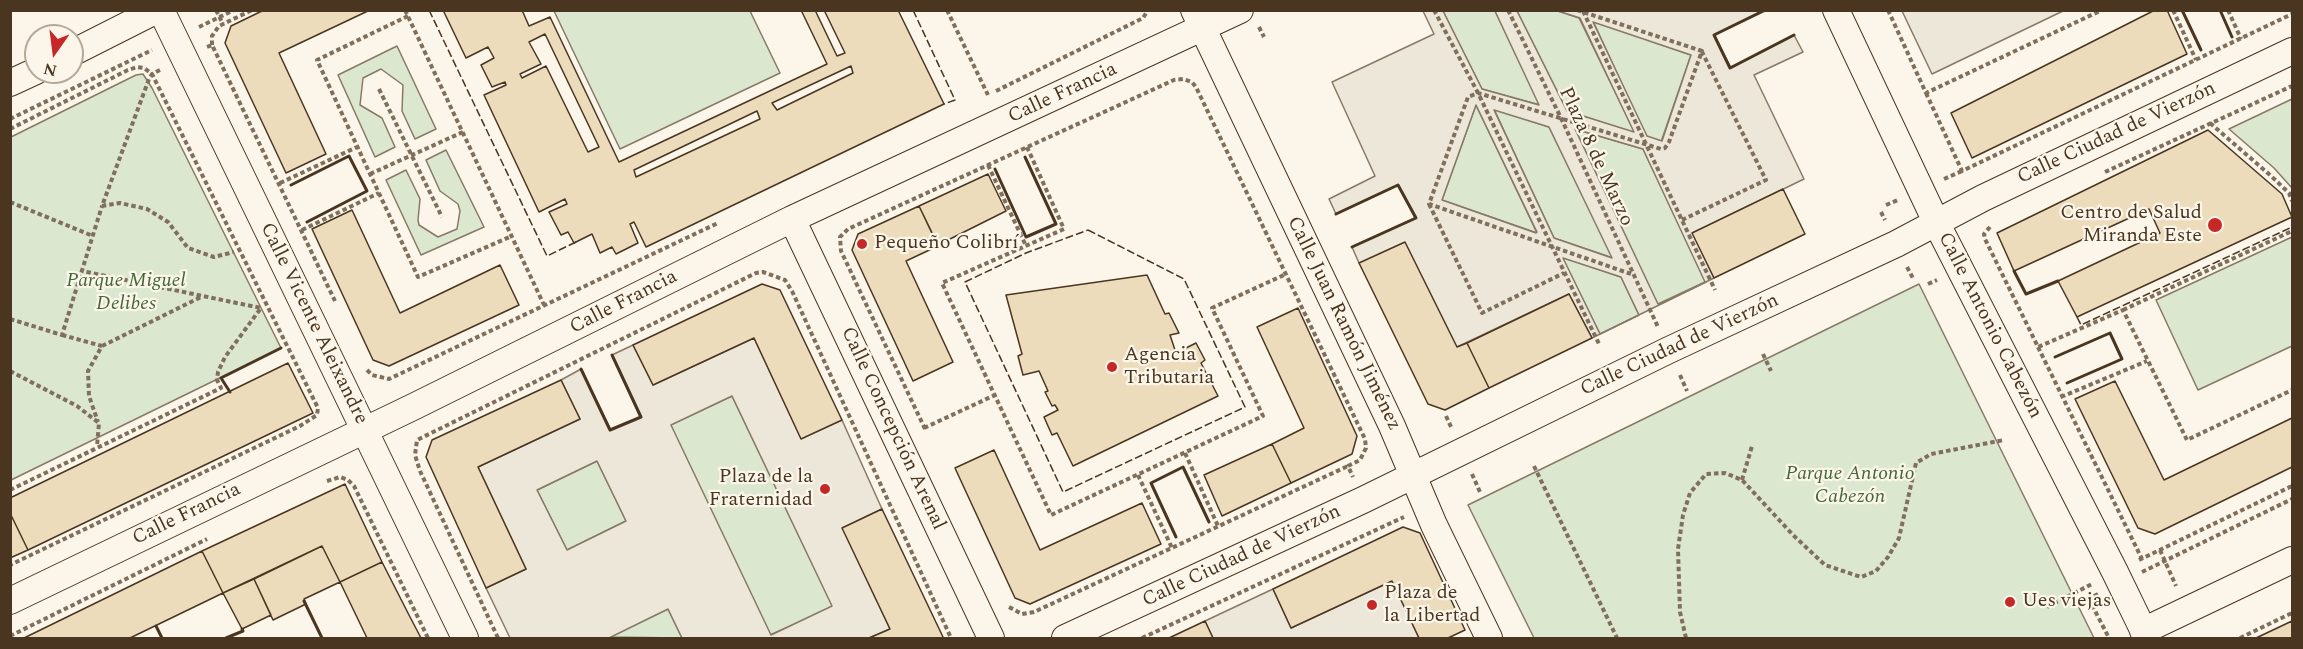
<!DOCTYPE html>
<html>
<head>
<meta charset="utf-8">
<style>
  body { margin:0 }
  #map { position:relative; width:2303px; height:649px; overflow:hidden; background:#fbf6e9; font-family:Spectral,serif }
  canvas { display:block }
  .frame { position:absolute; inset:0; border:12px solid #4a3520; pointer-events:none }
  .north { position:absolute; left:24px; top:24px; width:60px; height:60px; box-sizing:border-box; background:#fbf6e9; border:2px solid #b4a999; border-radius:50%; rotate:194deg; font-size:16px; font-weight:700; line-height:24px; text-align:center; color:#4a3520 }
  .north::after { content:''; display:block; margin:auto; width:21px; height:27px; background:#c62828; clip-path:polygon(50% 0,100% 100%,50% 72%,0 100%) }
</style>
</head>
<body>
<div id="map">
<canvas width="2303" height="649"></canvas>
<div class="frame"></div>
<div class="north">N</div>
</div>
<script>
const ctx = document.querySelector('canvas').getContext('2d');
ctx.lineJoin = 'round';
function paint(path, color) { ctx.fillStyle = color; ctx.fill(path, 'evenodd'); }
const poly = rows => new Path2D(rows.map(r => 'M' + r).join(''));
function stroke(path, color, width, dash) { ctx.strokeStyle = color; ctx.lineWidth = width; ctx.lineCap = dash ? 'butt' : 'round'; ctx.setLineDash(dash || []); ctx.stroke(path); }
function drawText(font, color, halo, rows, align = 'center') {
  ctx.font = font + ' Spectral,serif'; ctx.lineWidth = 4.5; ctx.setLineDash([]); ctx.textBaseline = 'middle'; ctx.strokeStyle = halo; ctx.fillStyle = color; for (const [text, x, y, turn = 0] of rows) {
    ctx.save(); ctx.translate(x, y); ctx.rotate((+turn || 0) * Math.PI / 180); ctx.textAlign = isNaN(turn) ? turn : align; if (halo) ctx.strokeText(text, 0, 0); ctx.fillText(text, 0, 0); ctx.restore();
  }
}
const green = poly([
  [554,11,750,11,780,73,620,149,554,11],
  [1443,11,1495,11,1540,105,1482,89,1443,11],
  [1517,11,1558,11,1579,18,1635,133,1567,111,1517,11],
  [1593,21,1691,55,1661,142,1646,136,1593,21],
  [397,46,436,129,415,139,402,111,403,85,381,69,363,78,360,105,382,118,395,147,375,157,338,75,397,46],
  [143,74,152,88,281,348,11,480,11,137,136,75,143,74],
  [2292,99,2292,188,2274,168,2229,129,2292,99],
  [1476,105,1537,233,1442,200,1476,105],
  [1494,109,1549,127,1613,258,1554,238,1494,109],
  [1575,129,1643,149,1706,282,1658,305,1575,129],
  [446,150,484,227,421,255,386,180,406,170,420,199,418,220,419,225,438,237,457,229,460,211,458,204,440,191,426,160,446,150],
  [2292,237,2292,346,2198,390,2156,300,2292,237],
  [1562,257,1621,277,1639,315,1600,334,1562,257],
  [1919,284,2094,638,1534,638,1468,505,1919,284],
  [732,396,833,607,770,635,670,425,732,396],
  [597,461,626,521,567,550,537,490,597,461],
  [668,609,682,638,608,637,668,609]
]);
const parking = poly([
  [1423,11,1443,11,1482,89,1539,105,1495,11,1517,11,1567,111,1634,132,1580,18,1558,11,1765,11,1714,35,1731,68,1794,35,1803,52,1754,75,1804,179,1693,233,1714,278,1592,338,1569,294,1457,347,1359,263,1352,247,1415,218,1398,185,1336,214,1329,199,1375,176,1332,82,1434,34,1423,11],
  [1593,22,1691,55,1662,141,1647,136,1593,22],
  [1476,105,1537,232,1536,233,1442,200,1476,105],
  [1494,110,1549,127,1612,258,1554,238,1494,110],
  [1575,129,1643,149,1705,282,1658,304,1575,129],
  [1563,258,1621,277,1639,315,1600,334,1563,258],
  [1902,11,2063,11,1932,74,1902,11],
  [754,338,801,438,842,420,882,509,843,528,890,629,869,638,682,638,668,609,609,638,510,638,486,588,526,569,478,467,580,419,561,380,581,369,611,430,640,417,612,355,633,345,653,385,754,338],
  [732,396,832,606,771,635,671,425,732,396],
  [597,461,626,521,567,550,537,490,597,461],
  [1392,581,1419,638,1213,638,1205,621,1273,589,1291,628,1392,581]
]);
const building = poly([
  [264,10,370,10,279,53,326,154,286,173,225,43,231,26,264,10],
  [443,10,522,10,529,26,550,17,619,162,827,64,801,10,815,10,837,56,845,53,824,10,898,10,944,104,646,247,634,222,630,224,638,243,616,254,612,247,600,253,592,234,574,243,568,232,561,235,549,212,567,204,565,199,539,212,484,95,506,85,505,82,492,87,481,65,494,58,488,47,466,58,443,10],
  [545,34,599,147,588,152,546,66,522,78,520,74,541,64,529,42,545,34],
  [851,66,853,73,777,110,772,103,851,66],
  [757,111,760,119,636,177,634,170,757,111],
  [2155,10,2167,10,2187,54,1972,158,1951,113,2155,10],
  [2208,130,2282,194,2292,217,2077,317,2058,281,2160,233,2149,209,2014,271,1997,233,2208,130],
  [988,174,1006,211,938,245,919,206,988,174],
  [1783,189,1805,234,1714,278,1692,233,1783,189],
  [919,206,938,246,906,261,953,362,913,381,852,250,858,234,919,206],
  [352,210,400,313,500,265,519,305,389,366,373,360,312,229,352,210],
  [1405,242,1457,347,1467,343,1489,388,1445,410,1428,404,1359,263,1405,242],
  [1147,275,1165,314,1169,313,1179,333,1170,335,1176,353,1196,343,1205,360,1201,363,1218,396,1073,466,1057,433,1052,435,1044,417,1058,410,1055,405,1052,406,1045,392,1048,391,1039,371,1023,375,1018,356,1022,354,1006,295,1147,275],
  [762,284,780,290,842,420,801,439,754,338,653,385,633,345,762,284],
  [1569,294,1592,338,1489,388,1467,343,1569,294],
  [1298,308,1357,436,1352,454,1291,483,1272,444,1304,428,1257,327,1298,308],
  [288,363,313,413,28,550,10,513,10,498,288,363],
  [561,380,580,419,478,467,526,569,486,588,426,457,432,440,561,380],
  [2115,381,2164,480,2292,418,2292,467,2155,534,2138,528,2075,399,2115,381],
  [1272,444,1291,483,1222,516,1204,475,1272,444],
  [994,450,1040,550,1142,503,1161,544,1030,604,1015,598,955,468,994,450],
  [345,484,382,562,340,582,322,546,223,593,202,551,345,484],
  [882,509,943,637,942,638,869,638,890,629,842,528,882,509],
  [10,513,28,550,10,558,10,513],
  [1403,527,1420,533,1465,630,1448,638,1419,638,1392,581,1291,628,1273,589,1403,527],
  [322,546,340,582,304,599,306,604,273,620,254,579,322,546],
  [202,551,223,593,130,638,24,638,202,551],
  [382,562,409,615,421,638,367,638,340,582,382,562],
  [254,579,271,615,242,629,223,593,254,579],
  [1205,621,1213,638,1169,638,1205,621],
  [2292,621,2292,638,2254,638,2256,638,2292,621]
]);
const path = poly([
  [216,10,223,24],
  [405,10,544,305],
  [947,10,988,95],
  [1434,10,1478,93,1599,344],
  [1508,10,1561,118,1658,327],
  [1577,10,1702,51,1669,142,1665,148,1661,149,1478,93,1468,97,1429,204,1634,275],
  [1888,10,1926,93,2102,10],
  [2173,10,2196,60],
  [2228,10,2241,39],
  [1583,11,1715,290],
  [408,16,317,60,418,277,512,236],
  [199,27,234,10],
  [1259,27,1264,37],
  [212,45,212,36,219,26,252,10],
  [207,47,212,45,335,301],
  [160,70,152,74,149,79,102,206,120,203,147,209,168,222,188,248,214,257,234,252],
  [379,89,442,217],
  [996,91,1143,18,1148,10],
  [1926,93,1962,171,2292,14],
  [10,119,152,50],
  [2210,123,2270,175,2289,193,2292,201],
  [10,129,128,70,137,67,144,68,152,74,318,408,317,415,300,426,10,565],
  [1027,147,1064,229,942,283,1051,515,1263,416,1212,308,1286,274],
  [988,165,1026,246],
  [2105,172,2292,86],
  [370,174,463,132],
  [1944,179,1962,171],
  [280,183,357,147],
  [10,202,93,236],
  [1429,204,1482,313,1564,273],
  [1886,205,1898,200],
  [1881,212,1885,220],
  [1682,220,1766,180,1702,52],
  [1990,227,1984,234,1985,239,2038,347,2123,310,2187,440,2292,390],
  [302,230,379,193],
  [1907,267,1914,280],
  [1928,284,1937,280],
  [2123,310,2292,231],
  [10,319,62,335,102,206],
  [62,335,102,346,88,371,89,396,98,422],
  [102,346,201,297],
  [2038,347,2142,559],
  [1763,354,1771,371],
  [367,370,372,375,389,379,718,223],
  [10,371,77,406,99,423,97,446],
  [1680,375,1687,391],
  [2061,397,2147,361],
  [1446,416,1452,429],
  [924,428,995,395],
  [925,429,841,251,840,237,848,229,1174,80,1183,79,1192,82,1196,87,1365,439,1366,448,1360,460,1348,466,1353,477],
  [1185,453,1218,526],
  [1534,466,1617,638],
  [1472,474,1480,492],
  [1138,475,1172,548],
  [1742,480,1752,446],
  [327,481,340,477,348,480,354,486,428,638],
  [10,490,221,388,217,380,218,372,225,357,261,308,82,271],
  [2160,550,2176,586],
  [2139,560,2292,486],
  [2142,572,2292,499],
  [2098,594,2092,597,2091,603,2109,638],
  [1009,607,1022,614,1034,612,1348,466],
  [2047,607,2092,584],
  [10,636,207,539],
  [498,638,420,471,415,455,417,440,756,273,763,272,785,280,792,291,951,638],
  [1142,638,1404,517],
  [1686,638,1680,612,1678,549,1683,515,1690,493,1706,474,1725,473,1742,480,1793,535,1825,565,1861,577,1876,571,1888,557,1899,538,1916,463,1931,454,2004,440],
  [2240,638,2292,613]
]);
const street = poly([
  [161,10,465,638],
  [1194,10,1392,426,1434,525,1489,638],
  [1836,10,1937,224,2115,572,2147,638],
  [72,53,157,10],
  [10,83,36,71],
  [792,219,991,638],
  [10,601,413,407,792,219,1240,10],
  [2143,631,2292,560],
  [1065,638,1363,500,1669,350,1896,244,1983,198,2292,51]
]);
const fence = poly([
  [429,10,547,256,576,242],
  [913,10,955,100,944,104],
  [1088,230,1184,279,1245,407,1063,492,965,282,1026,253,1088,230],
  [2077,317,2081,325,2292,227]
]);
const wall = poly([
  [1765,10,1714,35,1730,68,1794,35],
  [2182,10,2201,50],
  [2220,10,2232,37],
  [995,169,1026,237,1056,224,1025,157],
  [291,185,349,156,367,191,307,222],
  [1336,214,1398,185,1416,218,1352,247],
  [2014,271,2026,294,2058,281],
  [2055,357,2110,333,2122,359,2067,383],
  [581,369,610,430,641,417,612,355],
  [230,392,221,378,281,348],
  [1176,537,1151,483,1183,467,1209,522],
  [304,601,322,638],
  [156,626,162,638],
  [226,638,243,631,242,629]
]);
const markers = [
  [2215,225,8,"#c62828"],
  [862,244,6,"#c62828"],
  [1112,367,6,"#c62828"],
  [825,489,6,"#c62828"],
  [2010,602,6,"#c62828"],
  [1372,605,6,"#c62828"]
];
const streetNames = [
  ["Calle Francia",1063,94,-25],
  ["Calle Ciudad de Vierzón",2117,134,-25],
  ["Plaza 8 de Marzo",1595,157,65],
  ["Calle Francia",624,303,-27],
  ["Calle Vicente Aleixandre",313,324,64],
  ["Calle Juan Ramón Jiménez",1343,324,64],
  ["Calle Antonio Cabezón",1989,326,63],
  ["Calle Ciudad de Vierzón",1680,346,-25],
  ["Calle Concepción Arenal",892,429,65],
  ["Calle Francia",187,515,-26],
  ["Calle Ciudad de Vierzón",1242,557,-25]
];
const poiNames = [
  ["Centro de Salud",2202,214,"right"],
  ["Miranda Este",2202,237,"right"],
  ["Pequeño Colibrí",874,244],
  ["Agencia",1124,356],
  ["Tributaria",1124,379],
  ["Plaza de la",813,478,"right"],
  ["Fraternidad",813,501,"right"],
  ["Plaza de",1384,594],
  ["la Libertad",1384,617],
  ["Ues viejas",2022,602]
];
const parkNames = [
  ["Parque Miguel",126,282],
  ["Delibes",126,305],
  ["Parque Antonio",1850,475],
  ["Cabezón",1850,498]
];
paint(green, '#dce7d0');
stroke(green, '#887966', 1.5);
paint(parking, '#ede7d9');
stroke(parking, '#887966', 1.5);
paint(building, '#ecdcbc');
stroke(building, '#4a3520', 1.5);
stroke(street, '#4a3520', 28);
stroke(path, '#7f6f5c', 4, [4.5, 3]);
stroke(street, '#fbf6e9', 26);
stroke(fence, '#4a3520', 1.5, [8, 3]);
stroke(wall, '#4a3520', 3);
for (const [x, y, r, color] of markers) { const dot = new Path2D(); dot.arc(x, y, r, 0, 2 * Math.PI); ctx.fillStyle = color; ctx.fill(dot); stroke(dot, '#fbf6e9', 2); }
drawText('20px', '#4a3520', '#fbf6e9', streetNames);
drawText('20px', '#4a3520', '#fbf6e9', poiNames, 'left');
drawText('italic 20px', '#436837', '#fbf6e9', parkNames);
</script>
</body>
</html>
